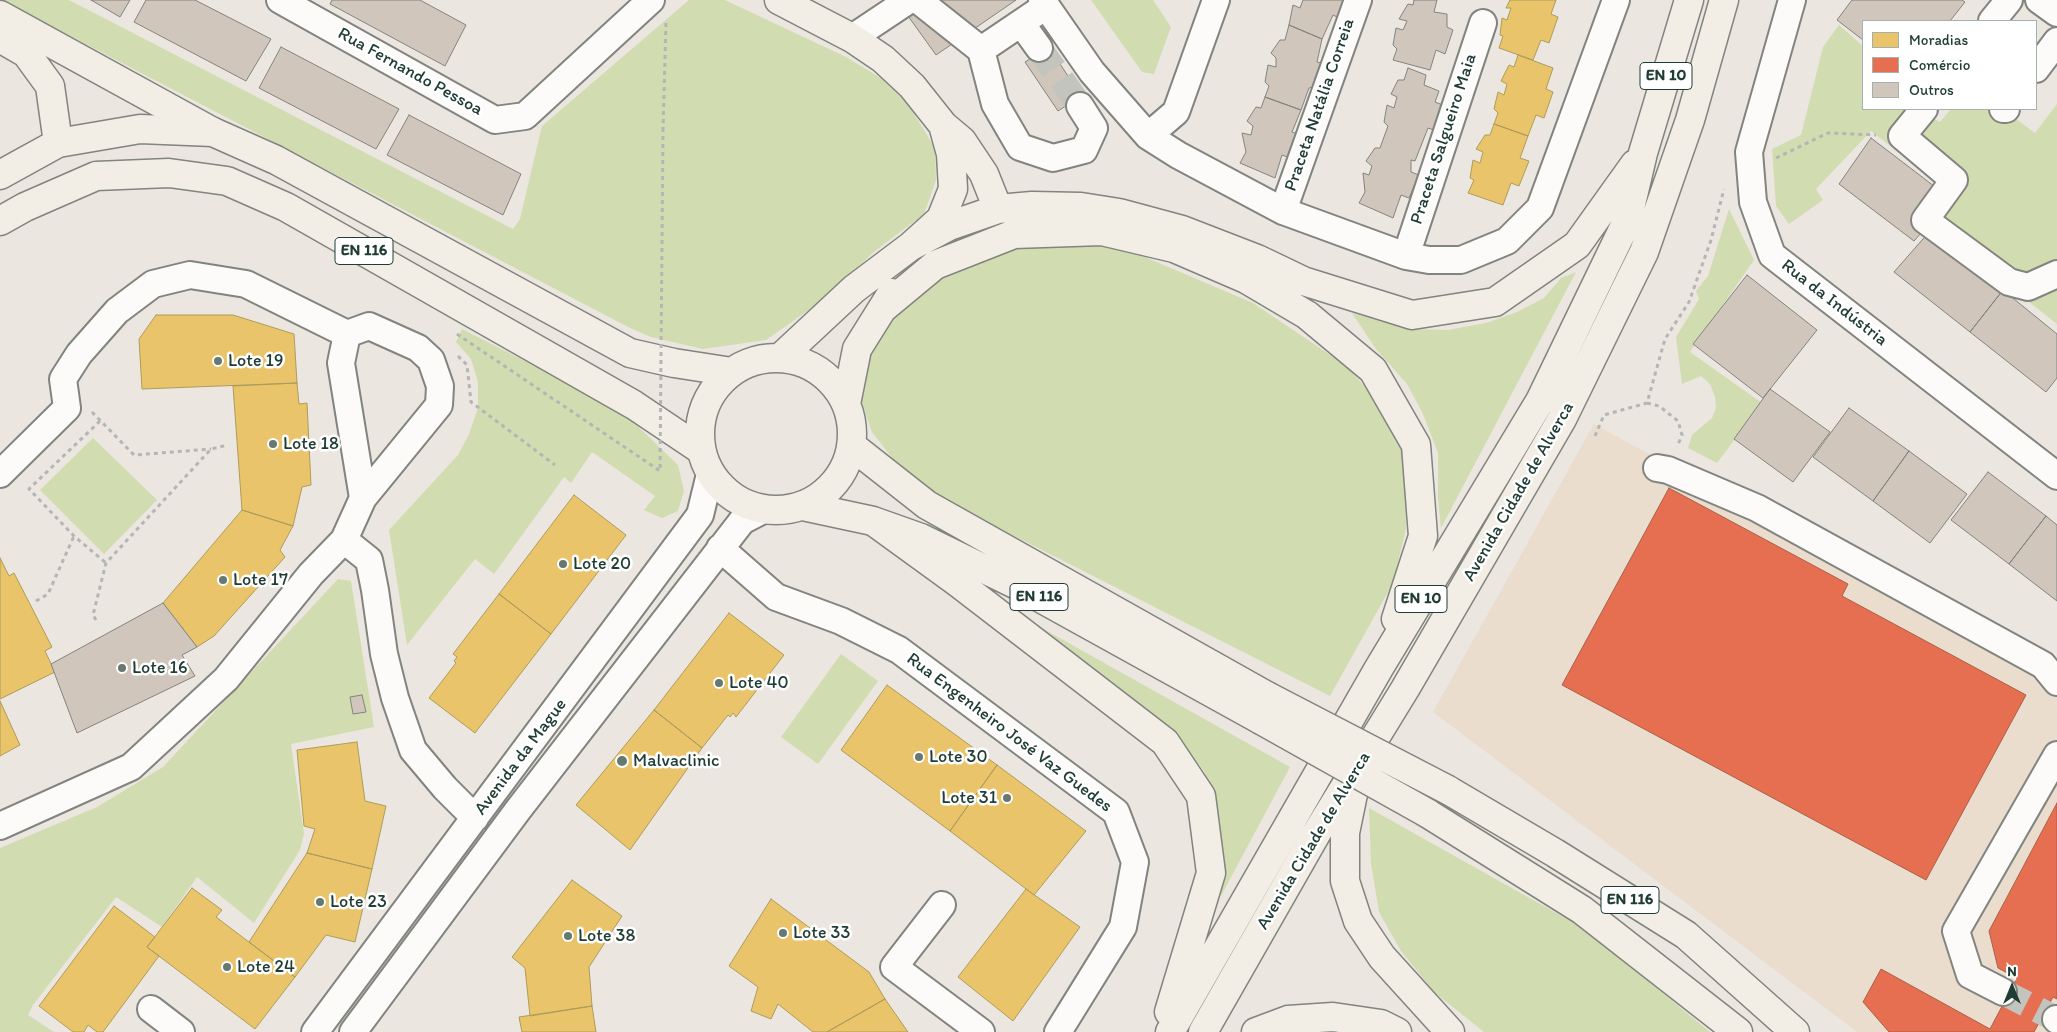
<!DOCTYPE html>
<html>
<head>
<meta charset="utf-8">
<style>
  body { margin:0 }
  #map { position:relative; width:2057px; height:1032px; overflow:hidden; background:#ece6e0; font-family:Itim,sans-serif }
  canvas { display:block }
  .legend { position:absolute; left:1862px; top:20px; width:175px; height:90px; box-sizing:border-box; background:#fff; border:1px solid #a5b1ae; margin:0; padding:6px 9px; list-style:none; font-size:15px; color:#1f3d34 }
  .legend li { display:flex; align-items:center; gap:10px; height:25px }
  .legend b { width:25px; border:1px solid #a5b1ae }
  .north { position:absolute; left:1987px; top:962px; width:50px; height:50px; -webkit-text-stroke:4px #fff; paint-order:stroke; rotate:0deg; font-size:14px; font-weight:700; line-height:20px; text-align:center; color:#1f3d34 }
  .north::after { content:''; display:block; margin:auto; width:18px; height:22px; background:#1f3d34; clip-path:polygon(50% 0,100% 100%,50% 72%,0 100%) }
</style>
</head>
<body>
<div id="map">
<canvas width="2057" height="1032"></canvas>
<ul class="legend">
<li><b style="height:14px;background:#e9c46a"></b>Moradias</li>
<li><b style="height:14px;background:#e76f51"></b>Comércio</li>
<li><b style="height:14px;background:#d0c6bb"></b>Outros</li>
</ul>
<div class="north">N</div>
</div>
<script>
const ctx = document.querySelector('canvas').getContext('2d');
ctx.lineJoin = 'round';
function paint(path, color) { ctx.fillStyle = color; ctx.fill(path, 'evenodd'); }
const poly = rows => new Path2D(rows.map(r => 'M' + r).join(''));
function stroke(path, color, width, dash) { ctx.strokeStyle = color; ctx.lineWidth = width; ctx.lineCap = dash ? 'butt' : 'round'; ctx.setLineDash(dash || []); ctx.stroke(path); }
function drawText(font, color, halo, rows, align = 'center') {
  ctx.font = font + ' Itim,sans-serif'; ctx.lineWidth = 5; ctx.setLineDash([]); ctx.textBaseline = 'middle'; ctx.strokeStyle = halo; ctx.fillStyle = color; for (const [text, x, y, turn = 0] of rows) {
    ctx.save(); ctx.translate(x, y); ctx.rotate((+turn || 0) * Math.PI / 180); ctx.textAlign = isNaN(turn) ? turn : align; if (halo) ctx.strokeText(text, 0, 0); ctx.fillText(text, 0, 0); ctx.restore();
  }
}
const built = poly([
  [1594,424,2057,676,2057,1032,1857,1032,1433,712]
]);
const green = poly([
  [5,0,69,0,513,229,520,219,542,126,689,0,725,0,846,57,889,83,909,106,935,148,936,180,924,214,875,251,820,302,766,340,703,349,651,337,630,328,30,15],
  [1091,0,1153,0,1171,27,1154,74,1142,72],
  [1839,25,1863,46,1863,109,1917,109,1940,122,1951,109,2003,109,2035,133,2057,104,2057,324,1925,220,1957,198,1871,131,1816,189,1823,200,1789,224,1776,206,1772,149,1801,135,1823,47],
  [1729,209,1754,260,1690,352,1762,403,1717,463,1688,448,1692,435,1712,418,1716,408,1715,397,1710,384,1701,376,1682,384,1676,337,1699,299,1696,291,1708,276],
  [1076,243,1126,249,1253,303,1348,367,1377,401,1400,440,1406,483,1406,529,1393,583,1330,696,957,507,900,468,872,432,857,389,871,346,904,303,947,270,1010,250],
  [1576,272,1441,528,1438,498,1438,453,1423,414,1407,384,1376,349,1352,313,1407,329,1448,330,1486,323,1517,312,1544,298,1561,278],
  [462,329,621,410,678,465,684,491,678,511,662,518,644,510,655,496,592,452,571,483,564,477,494,574,475,559,407,645,389,530,458,455,469,434,478,408,478,382,471,359,456,342],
  [93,438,157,500,104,554,40,490],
  [338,579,351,581,374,727,291,744,304,834,300,850,254,923,197,877,162,927,116,897,33,1005,28,1015,54,1032,0,1032,0,848,97,807,163,767],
  [1024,618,1290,767,1221,896,1222,845,1211,789,1204,771,1173,733,1144,708],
  [841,654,878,681,818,764,781,737],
  [1369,808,1583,928,1710,1032,1484,1032,1434,992,1401,951,1379,912,1371,864]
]);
const homes = poly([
  [1510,0,1556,0,1551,14,1558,17,1549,43,1541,40,1533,60,1499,48,1503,36,1500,35,1502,18,1507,20,1511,8,1506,8,1510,0],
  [1518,55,1553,68,1546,89,1553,92,1544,118,1536,115,1528,136,1494,124,1498,113,1494,109,1498,92,1504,95,1507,84,1501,81,1509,65,1514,67,1518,55],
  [1494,124,1528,136,1520,158,1529,161,1519,186,1511,183,1503,205,1468,193,1474,180,1470,178,1473,160,1480,163,1483,152,1476,149,1485,135,1490,135,1494,124],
  [156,315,233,315,294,334,297,383,142,389,139,339,156,315],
  [297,383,299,404,307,403,311,485,302,487,293,526,242,510,233,386,297,383],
  [574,495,626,535,551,634,499,594,574,495],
  [242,510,293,526,280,550,285,557,214,636,197,647,163,603,242,510],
  [0,558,9,576,14,573,52,647,45,651,55,672,0,699,0,558],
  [499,594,551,634,475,733,429,698,456,663,454,661,457,657,453,654,499,594],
  [729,613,784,655,736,717,733,713,730,717,728,715,702,748,654,710,729,613],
  [887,685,997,765,950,831,841,750,887,685],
  [0,701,20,745,0,756,0,701],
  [654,710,702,748,630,850,576,805,654,710],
  [357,742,365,801,386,806,372,869,307,853,315,829,304,826,297,750,357,742],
  [997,765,1086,831,1034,895,950,831,997,765],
  [307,853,372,869,355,942,326,935,295,977,249,942,307,853],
  [572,880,622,916,589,967,592,1006,530,1016,525,968,512,957,572,880],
  [192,888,222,910,216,917,295,977,255,1029,147,947,192,888],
  [1026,889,1080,927,1013,1021,958,977,1026,889],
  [771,899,869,972,885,999,827,1032,813,1032,778,1004,771,1019,751,1011,758,987,729,966,771,899],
  [114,906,155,937,147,947,159,956,103,1032,97,1032,88,1025,84,1032,73,1032,39,1006,114,906],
  [885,999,908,1032,827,1032,885,999],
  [592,1006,596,1032,522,1032,519,1017,592,1006]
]);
const shops = poly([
  [1669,488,1848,584,1842,596,2026,695,1926,880,1562,685,1669,488],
  [2057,803,2057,999,2053,997,2034,1032,1889,1032,1863,1002,1881,969,1990,1029,2017,978,1998,968,1989,931,2057,803]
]);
const building = poly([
  [91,0,130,0,120,17,91,0],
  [146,0,195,0,271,39,246,81,134,22,146,0],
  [332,0,420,0,466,25,445,66,330,4,332,0],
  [931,0,1016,0,936,55,908,16,931,0],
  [1303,0,1345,0,1339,18,1333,15,1322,39,1289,25,1293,5,1300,8,1303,0],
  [1414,0,1437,0,1434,12,1447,14,1447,27,1453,30,1445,54,1436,50,1430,70,1393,60,1397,49,1393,45,1396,28,1403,30,1407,21,1399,19,1408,4,1413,5,1414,0],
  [1852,0,1962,0,1965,2,1950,21,1863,21,1863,40,1837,20,1852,0],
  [1289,25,1322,39,1317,62,1324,64,1314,87,1309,88,1301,110,1265,97,1269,86,1265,82,1268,65,1276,67,1276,58,1271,53,1280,40,1285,40,1289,25],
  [281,47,399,109,376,149,259,88,281,47],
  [1049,47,1081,96,1058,111,1025,62,1049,47],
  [1408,68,1426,75,1424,85,1439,91,1435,102,1443,105,1434,130,1428,128,1415,161,1411,160,1411,172,1419,175,1409,198,1401,195,1393,218,1359,203,1365,192,1363,173,1369,175,1372,166,1366,161,1375,148,1380,148,1388,126,1384,122,1387,105,1394,108,1397,97,1391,94,1398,80,1404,80,1408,68],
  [1265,97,1301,110,1292,132,1300,135,1290,158,1282,155,1275,178,1240,163,1246,152,1242,133,1251,135,1253,126,1247,121,1256,107,1261,108,1265,97],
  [409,115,521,174,503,215,387,155,409,115],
  [1871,138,1951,199,1914,241,1839,184,1871,138],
  [1930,231,2003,290,1970,332,1894,272,1930,231],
  [1747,275,1817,330,1763,398,1693,344,1747,275],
  [2003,290,2057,334,2057,378,2046,392,1970,332,2003,290],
  [1770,389,1830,432,1793,482,1734,439,1770,389],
  [1849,408,1909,451,1873,501,1813,457,1849,408],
  [1909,451,1967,494,1930,543,1873,501,1909,451],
  [1988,472,2046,516,2009,564,1951,520,1988,472],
  [2046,516,2057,525,2057,601,2009,564,2046,516],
  [163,603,197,647,182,655,195,676,77,733,51,664,163,603],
  [362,695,366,712,353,714,350,697,362,695]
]);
const minorTunnel = poly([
  [1039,48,1080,106],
  [2003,992,2056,1019]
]);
const path = poly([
  [663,131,666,21],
  [1776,158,1828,133,1876,135],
  [458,356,467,365,471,402,555,465],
  [1647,403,1659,406,1678,421,1682,435,1677,447],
  [92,412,134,455,211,449],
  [100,421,29,489,74,536,106,563],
  [1595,436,1604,415,1647,403,1665,339,1689,302,1711,240,1724,189],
  [36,601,48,594,74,536],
  [96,620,93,615,106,563,211,449,228,445]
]);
const minor = poly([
  [280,0,495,120,525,116,651,0],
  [918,0,981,50,1046,6],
  [1042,0,1092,72,1148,136,1178,155,1283,211,1406,256,1429,260,1461,260,1507,241,1540,208,1616,0],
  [1792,0,1749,152,1753,202,1772,255,2057,476],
  [2039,0,2057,13],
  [1992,21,2009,0],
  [1021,23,1039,48],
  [852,38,909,0],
  [981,50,995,104,1020,147,1053,158,1084,150,1094,128,1080,106],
  [2036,69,2057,41],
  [1924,109,1902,136,1954,180,1925,220,2009,282,2028,287,2057,274],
  [2003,109,2006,109],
  [1148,136,1176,112,1216,0],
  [1283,211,1358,0],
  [1406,256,1483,23],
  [1657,468,1668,470,1757,508,2043,665,2057,682],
  [0,474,67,408,63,379,79,354,117,311,153,284,190,275,246,284,347,334],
  [344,540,369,560,375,590,384,654,395,698,413,750,445,788,475,818],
  [720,548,776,597,841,621,899,650,1116,812,1135,862,1123,927,1058,1032],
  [0,826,131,767,226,679,311,574,344,540,363,498,439,405,440,386,431,360,418,348,369,326,347,334,341,363,363,498],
  [942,905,894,967,981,1032],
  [2003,992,1970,975,1956,931,2057,755],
  [151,1009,181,1032],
  [2056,1019,2057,1020],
  [315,1032,700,515,710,474],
  [353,1032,518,810,742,521,763,510]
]);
const major = poly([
  [779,0,852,38,883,59,912,86,943,125,962,141,984,174,998,209],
  [0,175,58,143,140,129,213,132,276,160,630,353,674,363,732,372],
  [0,221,25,207,96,176,169,173,227,181,286,207,634,405,701,450],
  [911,246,949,226,998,209,1032,206,1081,207,1119,213,1182,230,1257,259,1303,281,1412,315,1495,302,1577,245,1635,164],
  [882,309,935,265,1014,234,1102,231,1174,248,1246,279,1307,315,1373,370,1416,445,1423,536,1396,619],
  '700 434a76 76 0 1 1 152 0a76 76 0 1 1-152 0Z',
  [780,358,854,289,911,246,941,219,953,189,951,154,943,125],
  [846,404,857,349,892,293],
  [852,446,927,505,1267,696],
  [803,506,873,521,921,538,1017,585,1261,720],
  [873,521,957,582,1165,742,1201,796,1211,873,1169,1012],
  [1358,783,1353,794,1345,833,1345,881,1358,921,1382,957,1450,1032],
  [1448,790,1555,853,1686,935,1795,1032],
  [1427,813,1582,910,1738,1032],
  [1170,1032,1379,668,1540,401,1627,221,1643,153,1689,0],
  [1203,1032,1316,834,1405,689,1562,419,1644,252,1690,120,1724,0],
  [1256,1032,1288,1020,1333,1017,1381,1024,1397,1032]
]);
const highway = poly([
  [0,15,213,132],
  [0,38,26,53,50,86,58,143]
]);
const pathBridge = poly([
  [457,334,660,471,663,131]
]);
const majorBridge = poly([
  [1267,696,1448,790],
  [1261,720,1427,813]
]);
const markers = [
  [218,361,5,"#677870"],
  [273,444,5,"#677870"],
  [563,564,5,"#677870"],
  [223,580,5,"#677870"],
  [122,668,5,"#677870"],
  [719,683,5,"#677870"],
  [919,757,5,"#677870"],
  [622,761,6,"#677870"],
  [1007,798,5,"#677870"],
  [320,902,5,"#677870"],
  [783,933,5,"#677870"],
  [568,936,5,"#677870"],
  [227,967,5,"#677870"]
];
const shields = [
  [1666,76,52],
  [364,251,58],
  [1039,597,58],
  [1421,599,52],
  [1630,900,58]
];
const shieldNames = [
  ["EN 10",1666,76],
  ["EN 116",364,251],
  ["EN 116",1039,597],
  ["EN 10",1421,599],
  ["EN 116",1630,900]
];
const streetNames = [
  ["Rua Fernando Pessoa",410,72,29],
  ["Praceta Natália Correia",1320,105,-71],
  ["Praceta Salgueiro Maia",1444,139,-72],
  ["Rua da Indústria",1834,303,38],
  ["Avenida Cidade de Alverca",1519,492,-60],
  ["Rua Engenheiro José Vaz Guedes",1009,733,37],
  ["Avenida da Mague",521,757,-53],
  ["Avenida Cidade de Alverca",1314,841,-59]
];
const poiNames = [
  ["Lote 19",228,361],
  ["Lote 18",283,444],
  ["Lote 20",573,564],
  ["Lote 17",233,580],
  ["Lote 16",132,668],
  ["Lote 40",729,683],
  ["Lote 30",929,757],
  ["Malvaclinic",633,761],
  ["Lote 31",997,798,"right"],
  ["Lote 23",330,902],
  ["Lote 33",793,933],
  ["Lote 38",578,936],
  ["Lote 24",237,967]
];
paint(built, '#eaddce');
paint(green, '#d2dcb1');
paint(homes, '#e9c46a');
stroke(homes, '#ac9c5a', 1);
paint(shops, '#e76f51');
stroke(shops, '#ab6048', 1);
paint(building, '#d0c6bb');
stroke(building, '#81847f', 1);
stroke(minorTunnel, '#c3c4be', 26, [26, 13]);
stroke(minor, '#81847f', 30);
stroke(major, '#81847f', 31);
stroke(highway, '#81847f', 31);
stroke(path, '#b3b6b4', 3, [4, 4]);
stroke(minor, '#fcfbfa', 26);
stroke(major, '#f2eee6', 28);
stroke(highway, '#f2eee6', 28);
stroke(majorBridge, '#81847f', 31, []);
stroke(pathBridge, '#b3b6b4', 3, [4, 4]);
stroke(majorBridge, '#f2eee6', 28);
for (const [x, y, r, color] of markers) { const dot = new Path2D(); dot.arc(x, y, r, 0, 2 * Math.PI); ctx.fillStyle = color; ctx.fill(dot); stroke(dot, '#fff', 2); }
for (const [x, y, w] of shields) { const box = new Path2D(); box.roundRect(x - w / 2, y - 13.5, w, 27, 4); ctx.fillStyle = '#fff'; ctx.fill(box); stroke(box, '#1f3d34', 1); }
drawText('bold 16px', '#1f3d34', null, shieldNames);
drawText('18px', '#1f3d34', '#fff', streetNames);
drawText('18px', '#1f3d34', '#fff', poiNames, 'left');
</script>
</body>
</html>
